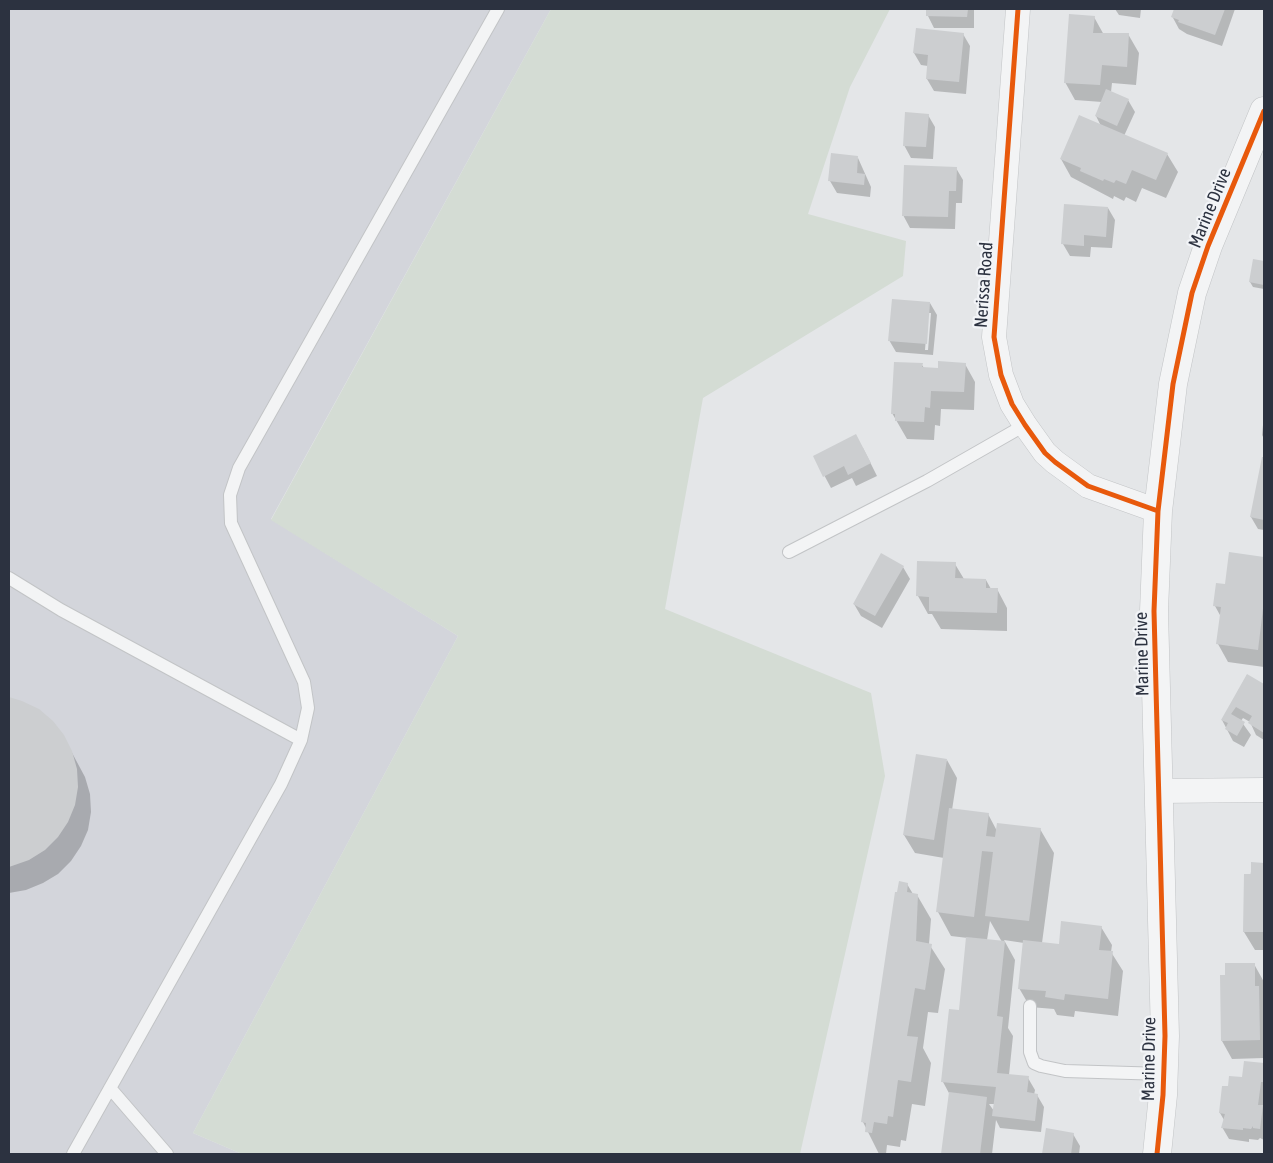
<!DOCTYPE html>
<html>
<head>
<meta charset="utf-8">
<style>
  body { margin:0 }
  #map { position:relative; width:1273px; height:1163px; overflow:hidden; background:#e4e6e8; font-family:"Asap Condensed",sans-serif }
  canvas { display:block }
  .frame { position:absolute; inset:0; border:10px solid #2c3240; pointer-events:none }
</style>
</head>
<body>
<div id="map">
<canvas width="1273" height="1163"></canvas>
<div class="frame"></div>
</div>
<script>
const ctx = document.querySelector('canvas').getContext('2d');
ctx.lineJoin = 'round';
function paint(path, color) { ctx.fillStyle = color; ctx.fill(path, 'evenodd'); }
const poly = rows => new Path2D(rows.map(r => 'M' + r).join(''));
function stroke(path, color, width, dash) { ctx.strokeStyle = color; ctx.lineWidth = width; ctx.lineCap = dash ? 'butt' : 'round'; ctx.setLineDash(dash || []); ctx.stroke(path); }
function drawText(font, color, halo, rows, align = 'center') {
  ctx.font = font + ' "Asap Condensed",sans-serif'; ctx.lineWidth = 4.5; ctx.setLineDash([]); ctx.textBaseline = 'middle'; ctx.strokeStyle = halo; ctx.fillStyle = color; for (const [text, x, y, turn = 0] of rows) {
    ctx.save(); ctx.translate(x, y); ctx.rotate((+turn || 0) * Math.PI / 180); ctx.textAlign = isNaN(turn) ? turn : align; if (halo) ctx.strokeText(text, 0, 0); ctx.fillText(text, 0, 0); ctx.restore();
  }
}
const built = poly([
  [9,9,551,9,271,519,458,636,193,1133,242,1154,9,1154]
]);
const green = poly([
  [551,9,890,9,850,87,808,214,906,241,903,276,703,398,665,609,871,693,885,776,800,1154,242,1154,193,1133,458,636,271,520]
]);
const shadow = poly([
  [928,9,974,9,974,28,934,28,928,16],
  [1115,9,1141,9,1140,18,1119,15],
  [1175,9,1235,9,1222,46,1187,34,1179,29,1172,16],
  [1094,17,1104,35,1128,34,1139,53,1136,85,1112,83,1111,92,1128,100,1135,112,1124,136,1167,154,1178,172,1166,198,1142,188,1136,202,1126,197,1124,201,1114,196,1113,199,1071,177,1061,159,1101,126,1096,116,1102,102,1075,100,1065,82],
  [963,34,970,46,966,94,934,91,927,79,928,66,921,65,914,53],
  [928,115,935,127,933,159,911,158,904,145],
  [858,158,871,187,870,197,837,193,830,181],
  [956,168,963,180,962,203,956,203,955,229,910,228,903,215],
  [1108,208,1115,220,1112,248,1091,247,1090,257,1070,256,1063,244],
  [1254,260,1264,262,1264,289,1253,287,1250,282],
  [930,303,937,315,933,355,896,352,889,340],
  [928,313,931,313,928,350,925,350],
  [965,364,975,382,974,410,941,409,940,426,935,425,934,440,907,439,892,413,922,365,924,368,939,369],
  [1264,415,1264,439,1262,435],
  [863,448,877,476,856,486,852,478,831,488,814,456],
  [1263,458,1264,458,1264,530,1258,529,1251,517],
  [1230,554,1264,558,1264,667,1228,662,1218,644,1221,617,1215,606,1226,585],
  [955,564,964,579,986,580,991,589,997,589,1007,608,1007,631,941,629,932,614,928,614,918,596],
  [903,567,910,579,882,628,861,616,854,604],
  [1247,675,1264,685,1264,740,1256,735,1250,722,1243,718,1241,721,1251,735,1244,747,1233,741,1222,720],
  [9,698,22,702,63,736,85,777,90,794,91,812,88,830,81,846,71,861,58,874,43,883,26,890,9,893],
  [947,760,957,778,952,810,988,814,997,831,1040,829,1054,853,1042,943,1060,945,1101,927,1112,945,1111,952,1123,971,1118,1016,1075,1011,1074,1017,1057,1015,1054,1009,1030,1007,1019,988,1024,943,1004,940,1015,960,1008,1028,1013,1036,1009,1075,1028,1078,1035,1090,1034,1095,1037,1095,1044,1107,1041,1132,1000,1128,996,1120,992,1154,943,1154,950,1095,943,1082,960,1012,968,938,951,936,938,912,944,858,915,853,904,835],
  [990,921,1002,942,987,940],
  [989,1104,995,1104,994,1111],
  [1252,863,1264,864,1264,950,1255,950,1244,932],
  [907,884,913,894,917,895,931,919,929,944,945,969,938,1013,928,1012,923,1048,931,1063,925,1106,912,1104,906,1141,901,1140,900,1147,887,1145,886,1154,879,1154,863,1122],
  [1254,964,1264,982,1264,1058,1232,1059,1222,1041,1226,976],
  [1245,1063,1264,1064,1264,1140,1260,1138,1258,1140,1249,1139,1249,1142,1229,1139,1222,1127,1224,1120,1220,1113,1229,1088,1244,1079],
  [1047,1130,1073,1134,1080,1146,1079,1154,1043,1154]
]);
const building = poly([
  [926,9,968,9,967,17,926,16],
  [1174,9,1225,9,1215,35,1178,22,1179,20,1171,17],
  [1069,14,1095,16,1093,33,1129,33,1127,67,1102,65,1100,85,1064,83],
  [916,28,964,33,959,82,926,79,928,55,913,53],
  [1106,89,1129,99,1117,126,1095,116],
  [905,112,929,114,926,147,903,146],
  [1079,115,1168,153,1156,180,1132,170,1126,184,1116,180,1114,183,1104,179,1103,181,1080,171,1081,168,1060,159],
  [831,153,858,156,857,173,865,174,864,185,828,181],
  [904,165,957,167,956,191,949,191,948,217,902,216],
  [1064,204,1108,207,1106,237,1084,235,1084,246,1061,244],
  [1253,259,1264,261,1264,285,1249,282],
  [892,299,930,302,927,344,888,341],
  [938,361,966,363,964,392,931,391,930,408,925,407,924,422,895,421,895,414,891,414,894,362,923,363,922,367,938,368],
  [856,434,871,463,848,475,844,466,823,477,813,456],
  [1262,457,1264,457,1264,520,1250,517],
  [1229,552,1264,557,1264,600,1258,650,1216,644,1221,607,1213,606,1216,583,1225,584],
  [881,553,904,566,875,616,853,604],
  [917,561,956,562,955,578,986,579,986,588,998,588,997,613,929,611,929,597,916,596],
  [1247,674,1264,684,1264,733,1248,723,1252,716,1236,707,1231,714,1245,722,1237,736,1225,729,1228,723,1221,720],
  [9,697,22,701,39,709,53,721,64,735,72,751,77,769,78,787,75,805,68,822,58,837,45,850,29,860,9,867],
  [916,754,947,759,934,840,903,835],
  [949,808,989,813,986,836,995,837,997,823,1041,828,1029,921,985,916,993,852,982,851,974,917,936,912],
  [1251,862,1264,863,1264,932,1243,932,1244,874,1251,874],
  [899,881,908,883,907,892,918,894,916,941,932,944,925,990,915,988,907,1036,918,1037,911,1082,898,1080,893,1117,888,1116,887,1124,874,1122,872,1133,865,1132,866,1123,861,1122,895,892,897,892],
  [1061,921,1102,926,1099,950,1113,951,1108,999,1065,994,1064,1000,1045,997,1046,991,1018,989,1023,940,1059,944],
  [966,937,1005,941,997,1016,1003,1017,997,1073,1029,1076,1027,1092,1038,1094,1035,1121,992,1116,996,1087,941,1082,949,1009,959,1010],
  [1225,963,1255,963,1255,986,1259,986,1260,1040,1221,1041,1220,975,1225,975],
  [1244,1061,1264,1063,1264,1082,1261,1082,1258,1105,1263,1105,1260,1129,1253,1128,1253,1126,1251,1129,1243,1128,1243,1130,1221,1128,1225,1114,1219,1113,1222,1086,1228,1086,1229,1076,1242,1077],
  [949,1092,987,1097,980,1154,941,1154],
  [1046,1128,1074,1133,1071,1154,1042,1154]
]);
const service = poly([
  [789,552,927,481,1025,425],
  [9,578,61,610,301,740],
  [1030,1006,1030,1052,1034,1063,1041,1066,1065,1071,1164,1074],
  [110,1088,167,1154],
  [73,1154,281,784,301,740,308,708,304,682,231,523,230,495,239,468,498,9]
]);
const minor = poly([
  [1018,9,994,337,1001,375,1012,404,1025,425,1045,453,1055,462,1088,486,1158,511],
  [1158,791,1264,790]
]);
const tertiary = poly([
  [1157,1154,1163,1095,1165,1036,1154,611,1158,511,1173,384,1192,293,1208,246,1264,111]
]);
const cycleway = poly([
  [1018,9,994,337,1001,375,1012,404,1025,425,1045,453,1055,462,1088,486,1158,511],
  [1157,1154,1163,1095,1165,1036,1154,611,1158,511,1173,384,1192,293,1208,246,1264,111]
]);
const streetNames = [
  ["Marine Drive",1210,208,-68],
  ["Nerissa Road",984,285,-86],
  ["Marine Drive",1142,654,-91],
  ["Marine Drive",1149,1059,-89]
];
paint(built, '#d3d5db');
paint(green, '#d4dcd4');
paint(shadow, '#0003');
paint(building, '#ccced0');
stroke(service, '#c2c4c6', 14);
stroke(minor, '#c2c4c6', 25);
stroke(tertiary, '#c2c4c6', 29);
stroke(service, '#f3f4f5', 12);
stroke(minor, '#f3f4f5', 24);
stroke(tertiary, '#f3f4f5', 28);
stroke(cycleway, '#e8590c', 5);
drawText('18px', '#2c3240', '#f2f4f7', streetNames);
</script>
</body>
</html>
